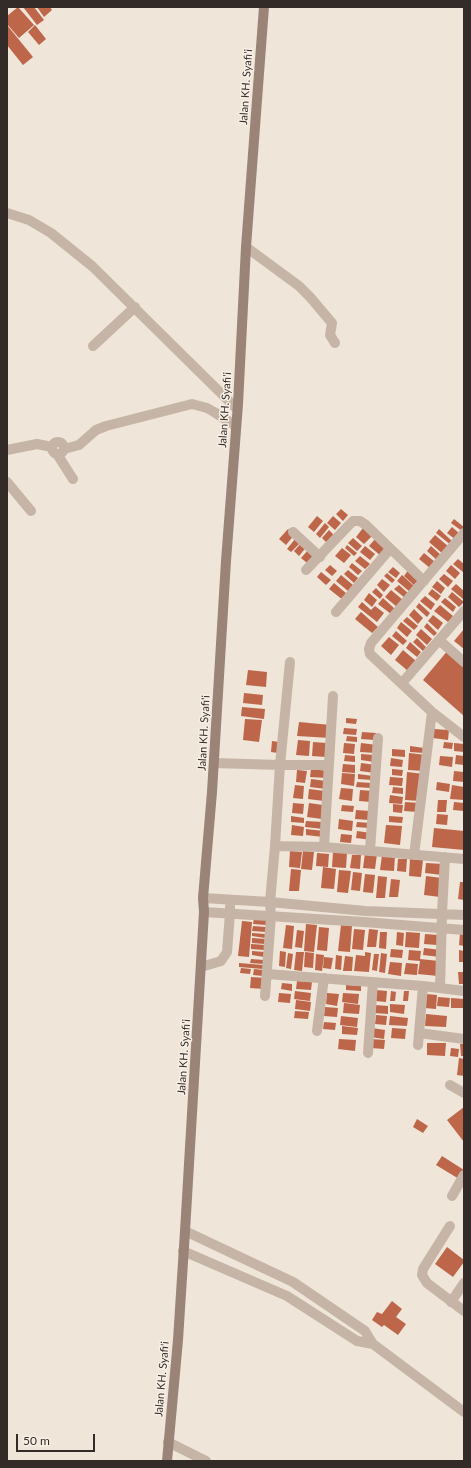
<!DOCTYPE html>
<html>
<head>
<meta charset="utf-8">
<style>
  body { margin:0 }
  #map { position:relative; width:471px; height:1468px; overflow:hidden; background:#efe5d9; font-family:Lato,sans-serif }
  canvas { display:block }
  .frame { position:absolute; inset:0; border:8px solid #332b27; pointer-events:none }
  .scale { position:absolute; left:16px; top:1434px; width:79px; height:18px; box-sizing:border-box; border:2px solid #332b27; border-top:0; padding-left:5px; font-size:12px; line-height:14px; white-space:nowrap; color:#332b27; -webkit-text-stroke:3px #f8efe5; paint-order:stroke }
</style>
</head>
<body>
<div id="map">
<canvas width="471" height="1468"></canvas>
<div class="frame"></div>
<div class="scale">50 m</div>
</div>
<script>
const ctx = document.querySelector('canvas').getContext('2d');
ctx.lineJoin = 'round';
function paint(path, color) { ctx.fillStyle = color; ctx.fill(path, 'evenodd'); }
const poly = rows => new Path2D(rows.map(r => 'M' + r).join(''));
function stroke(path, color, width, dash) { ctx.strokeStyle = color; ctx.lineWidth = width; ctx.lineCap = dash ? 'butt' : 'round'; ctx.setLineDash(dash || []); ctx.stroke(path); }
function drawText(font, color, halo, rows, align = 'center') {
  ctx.font = font + ' Lato,sans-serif'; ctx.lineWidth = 3; ctx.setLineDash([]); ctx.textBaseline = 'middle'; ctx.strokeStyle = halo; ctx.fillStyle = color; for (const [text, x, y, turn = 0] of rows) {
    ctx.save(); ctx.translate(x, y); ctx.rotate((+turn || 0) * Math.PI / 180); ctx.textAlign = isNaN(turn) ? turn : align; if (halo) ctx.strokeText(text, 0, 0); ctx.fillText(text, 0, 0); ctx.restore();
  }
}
const building = poly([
  [18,7,34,25,19,38,7,24,7,16],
  [23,7,34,7,44,20,37,25],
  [37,7,50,7,52,10,44,17],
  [7,25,33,57,23,65,7,45],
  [35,25,46,39,39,45,28,32],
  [341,509,348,515,343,521,336,514],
  [317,516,323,521,314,532,308,527],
  [333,516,341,523,335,530,327,523],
  [454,519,464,527,462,531,451,523],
  [325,523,329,527,320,538,316,534],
  [452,527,460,534,456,540,447,533],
  [363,528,372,536,364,544,356,537],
  [288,529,295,534,286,545,279,539],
  [439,529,453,542,451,545,436,533],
  [329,530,334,535,327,543,322,538],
  [435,535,449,547,443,554,429,542],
  [353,538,362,546,357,551,348,543],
  [376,538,388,548,381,556,369,546],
  [295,539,300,543,291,552,287,549],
  [303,541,308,545,299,556,294,551],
  [347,545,357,553,354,556,345,548],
  [365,546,375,554,370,560,360,552],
  [431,546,443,557,439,562,427,551],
  [342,548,351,555,344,563,335,556],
  [309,549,315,554,307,563,301,558],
  [424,553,435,562,430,568,419,559],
  [360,556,370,564,365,569,355,561],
  [458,559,464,564,463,572,453,564],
  [352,563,362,571,358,575,349,567],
  [330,565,337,571,332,576,325,570],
  [451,565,460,573,455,579,446,571],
  [393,567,400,573,396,578,388,572],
  [409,569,421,579,415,586,404,576],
  [348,570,358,578,354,583,344,574],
  [321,572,331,580,326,585,317,577],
  [387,573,395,580,392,583,384,576],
  [444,574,453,581,448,587,439,579],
  [341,575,353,585,348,591,336,581],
  [402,575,414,586,410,592,397,581],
  [382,579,390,585,384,592,377,585],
  [437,581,445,588,441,594,432,587],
  [334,583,347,594,343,600,329,589],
  [456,584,464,591,463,599,451,589],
  [399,585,409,594,405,598,394,589],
  [376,588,383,595,380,599,372,592],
  [432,589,441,596,437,601,428,594],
  [391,590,403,600,397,607,385,597],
  [452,592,464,602,459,607,448,597],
  [369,593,377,600,372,607,364,600],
  [425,596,435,604,431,610,420,601],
  [383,598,395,609,391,614,378,604],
  [445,598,456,607,453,612,441,602],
  [362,602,371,610,375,606,384,613,377,622,358,607],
  [419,603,430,613,427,617,416,607],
  [440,605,453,616,448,622,434,611],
  [414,609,423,618,418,624,409,615],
  [361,612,378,627,372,633,355,619],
  [433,615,443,623,438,630,428,621],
  [407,617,418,626,414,630,403,621],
  [401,622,412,631,407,637,397,628],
  [427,623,437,633,434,636,424,627],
  [421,629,432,639,427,645,416,635],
  [464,629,464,649,454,641],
  [396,631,407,641,403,645,392,636],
  [389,637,399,645,391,655,381,646],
  [417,638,426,647,423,651,413,642],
  [410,642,421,652,417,657,406,648],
  [449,649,464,662,464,716,423,680],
  [403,650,416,661,408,671,395,660],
  [248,670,267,672,266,687,246,685],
  [244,693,263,695,262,705,243,703],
  [242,707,265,709,264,719,241,716],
  [346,718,357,719,356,724,346,723],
  [245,719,262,720,259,742,243,740],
  [299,722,331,725,330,738,297,736],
  [344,728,357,729,356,735,343,734],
  [434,729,449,730,448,740,433,738],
  [362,732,376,733,375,740,361,739],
  [347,736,357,737,357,742,346,741],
  [298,740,310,741,309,756,296,755],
  [272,741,279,742,278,753,271,752],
  [313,742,327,743,326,757,312,756],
  [444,742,453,743,452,749,443,748],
  [344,743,355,744,354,754,343,753],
  [361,743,377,745,376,753,360,752],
  [454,743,464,744,464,752,454,751],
  [410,746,424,748,424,753,410,752],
  [392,749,405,750,405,757,392,756],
  [409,753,426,755,424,771,408,770],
  [361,754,374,755,374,762,361,760],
  [345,755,355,756,355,762,344,761],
  [456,755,464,756,464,765,455,764],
  [440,756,453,757,452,767,439,765],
  [391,758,403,760,402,767,390,766],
  [361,763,376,765,375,773,360,771],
  [343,764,355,765,355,773,342,772],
  [311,769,328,771,327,778,310,777],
  [392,769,403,770,402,776,392,775],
  [297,770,307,771,305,783,296,782],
  [454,771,464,772,464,782,453,781],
  [407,772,424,774,421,801,405,800],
  [342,773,355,774,354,786,341,784],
  [358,774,373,776,372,780,358,779],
  [390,777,403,778,402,786,389,785],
  [311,779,326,781,326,789,310,787],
  [357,782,371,783,370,788,356,787],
  [437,782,450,784,449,792,436,790],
  [295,785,304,786,303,799,293,798],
  [452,785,464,787,464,800,450,799],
  [393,787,403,788,403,794,392,793],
  [341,788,353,789,352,801,339,799],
  [309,789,325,791,324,801,308,799],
  [360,790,373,791,371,802,359,801],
  [390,795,403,797,402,804,389,803],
  [438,800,447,800,446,812,437,812],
  [405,802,419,803,418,812,404,811],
  [454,802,464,803,464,811,453,810],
  [293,803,304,804,303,814,292,813],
  [309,803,323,805,322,819,307,817],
  [393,804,403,805,402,813,393,812],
  [342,805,354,806,353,812,341,811],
  [356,810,370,811,369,820,355,819],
  [437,814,448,815,447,825,436,824],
  [291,816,304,818,304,823,291,822],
  [389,816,403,817,402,823,389,822],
  [339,819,353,821,352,831,338,829],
  [306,821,323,822,323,829,305,827],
  [357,822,370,823,369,828,356,827],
  [292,825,304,827,303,836,291,835],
  [386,825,402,826,400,845,384,843],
  [434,828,464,831,464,850,432,847],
  [306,829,324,831,323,837,306,835],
  [357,831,371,833,371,840,356,838],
  [341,834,352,835,351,843,340,842],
  [290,851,302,852,300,868,289,867],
  [303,851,314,852,312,870,301,869],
  [333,852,347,853,346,868,332,867],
  [317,853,329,854,328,867,316,866],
  [365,853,377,854,375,869,363,868],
  [352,855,361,855,360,869,350,868],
  [382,855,395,856,394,871,380,870],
  [398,859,407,859,406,872,397,871],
  [410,859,423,860,421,877,409,876],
  [426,863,443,864,442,875,425,873],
  [323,867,336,869,334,889,321,888],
  [291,869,301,870,299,891,289,891],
  [339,870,351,871,348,893,337,892],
  [353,872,362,873,360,891,351,890],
  [365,874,375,875,373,893,363,892],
  [378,876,387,877,385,898,376,898],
  [426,876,442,878,440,897,424,895],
  [391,879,400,880,398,897,389,897],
  [460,882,464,882,464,900,458,899],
  [254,918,267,919,266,925,253,924],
  [242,921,252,922,249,957,238,956],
  [306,924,317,925,314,952,304,951],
  [286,925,294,926,292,949,283,948],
  [341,925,352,926,350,952,338,951],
  [253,926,266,927,266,932,252,931],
  [319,927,329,928,327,951,317,950],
  [354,929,365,930,363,950,352,949],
  [369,929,378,930,376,947,367,947],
  [297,930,304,931,302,948,295,947],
  [380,932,387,932,386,949,379,948],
  [397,932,404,933,403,946,396,945],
  [406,932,420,933,419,948,405,947],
  [252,933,265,934,265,938,252,936],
  [460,933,464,933,464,946,459,945],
  [425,934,438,935,437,945,424,944],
  [252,938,266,939,265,944,252,943],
  [251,944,265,945,264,950,251,949],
  [424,948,441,950,440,957,423,955],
  [391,949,403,950,402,958,390,957],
  [409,950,421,951,420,959,439,961,438,976,418,974,420,961,408,960],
  [459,950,464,951,464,962,459,962],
  [252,951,265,952,264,957,252,955],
  [280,951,286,952,285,967,279,966],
  [296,952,304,952,302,971,294,970],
  [305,952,314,953,313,968,304,967],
  [365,952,371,953,369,972,354,971,356,955,365,956],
  [288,953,293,954,291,969,286,968],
  [381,953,387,954,385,973,379,972],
  [316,954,324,955,322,971,315,970],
  [374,954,379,954,377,971,372,970],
  [336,955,342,956,341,970,335,969],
  [345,956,353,957,352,971,343,971],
  [324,957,333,958,331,969,323,968],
  [251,959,264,960,264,964,250,963],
  [390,962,402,963,401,976,388,974],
  [239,963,263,965,263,969,239,967],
  [406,963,418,964,417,975,404,974],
  [241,968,251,969,250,974,240,973],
  [254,969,263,970,263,976,253,975],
  [458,972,464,972,464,984,459,984],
  [251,977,266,978,264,989,250,988],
  [297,981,312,982,311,990,296,989],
  [282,983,292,984,292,991,281,989],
  [346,985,361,986,361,991,346,990],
  [376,990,387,991,386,1002,375,1001],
  [295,991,311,993,310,1001,294,999],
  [391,991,396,992,395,1001,390,1001],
  [404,991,409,991,408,1001,403,1001],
  [279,993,291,994,290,1003,278,1002],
  [327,993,339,994,337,1006,326,1004],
  [343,993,359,994,358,1004,342,1002],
  [426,994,437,995,436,1009,425,1008],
  [438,997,450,998,449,1007,437,1006],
  [451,998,464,999,464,1008,451,1008],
  [296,1000,311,1002,310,1011,295,1009],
  [344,1003,360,1005,359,1014,343,1013],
  [390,1004,405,1005,404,1014,390,1012],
  [375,1005,388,1006,388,1014,374,1013],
  [325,1007,338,1008,337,1017,324,1016],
  [295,1011,309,1012,308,1019,294,1018],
  [426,1014,447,1016,446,1027,425,1026],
  [376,1015,387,1016,386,1025,375,1024],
  [341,1016,358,1018,357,1027,340,1025],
  [390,1016,408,1018,407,1026,389,1025],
  [324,1022,336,1023,335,1030,323,1029],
  [342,1026,358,1028,357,1035,342,1034],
  [372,1028,385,1030,384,1039,371,1037],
  [392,1028,406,1029,405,1039,391,1038],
  [339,1039,356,1040,355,1051,338,1049],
  [371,1039,385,1040,384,1049,371,1048],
  [427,1043,446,1043,445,1056,427,1055],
  [460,1044,464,1044,464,1056,461,1056],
  [451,1048,459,1049,458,1057,450,1056],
  [459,1058,464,1059,464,1076,457,1075],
  [464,1107,464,1142,447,1120],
  [417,1119,428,1126,423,1133,413,1127],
  [442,1156,464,1170,459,1179,436,1165],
  [447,1247,464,1260,464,1262,453,1277,435,1264],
  [392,1301,402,1309,396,1317,406,1324,398,1335,384,1325,382,1327,372,1320,377,1312,382,1314]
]);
const street = poly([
  [7,213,29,220,51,233,92,266,237,409],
  [246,247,299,286,310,297,332,323,330,335,335,343],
  [93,346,135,307],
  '52 448a6 6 0 1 1 12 0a6 6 0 1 1-12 0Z',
  [64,449,79,445,96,430,106,426,192,404,207,408,214,412,236,426],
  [7,450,37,444,52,447],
  [57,454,73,479],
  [7,482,31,511],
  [293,532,320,557],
  [464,533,371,643,369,649,370,654,432,712,464,737],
  [306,570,349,525,353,521,360,521,366,525,424,581],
  [336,612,390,549],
  [439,640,464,662],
  [402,683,464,611],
  [214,763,280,765,329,765],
  [275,846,324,847,464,859],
  [324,847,333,696],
  [370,850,378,738],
  [414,855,432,712],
  [203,898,270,902,365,911,464,915],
  [204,912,364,922,464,930],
  [201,967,221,961,227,952,230,913,230,906],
  [267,974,423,986,464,991],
  [440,988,442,913,445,857],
  [265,996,271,916,270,902,275,846,280,765,290,662],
  [317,1031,324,978],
  [419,1033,464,1039],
  [418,1045,423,986],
  [368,1053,373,982],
  [450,1085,464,1093],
  [452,1196,464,1175],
  [450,1226,423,1269,422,1275,427,1283,464,1311],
  [185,1231,293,1282,365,1331,373,1344,464,1412],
  [183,1251,287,1296,357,1341,373,1344],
  [451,1302,464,1283],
  [168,1442,206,1461]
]);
const secondary = poly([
  [167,1461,178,1340,185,1231,204,912,203,898,212,792,226,561,238,404,246,247,264,7]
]);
const streetNames = [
  ["Jalan KH. Syafi'i",246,87,-86],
  ["Jalan KH. Syafi'i",225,410,-86],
  ["Jalan KH. Syafi'i",204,733,-87],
  ["Jalan KH. Syafi'i",184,1057,-86],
  ["Jalan KH. Syafi'i",162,1379,-85]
];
paint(building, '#be6649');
stroke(street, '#c6b5a6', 10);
stroke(secondary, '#9a8478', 10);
drawText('11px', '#332b27', '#f8efe5', streetNames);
</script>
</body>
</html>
